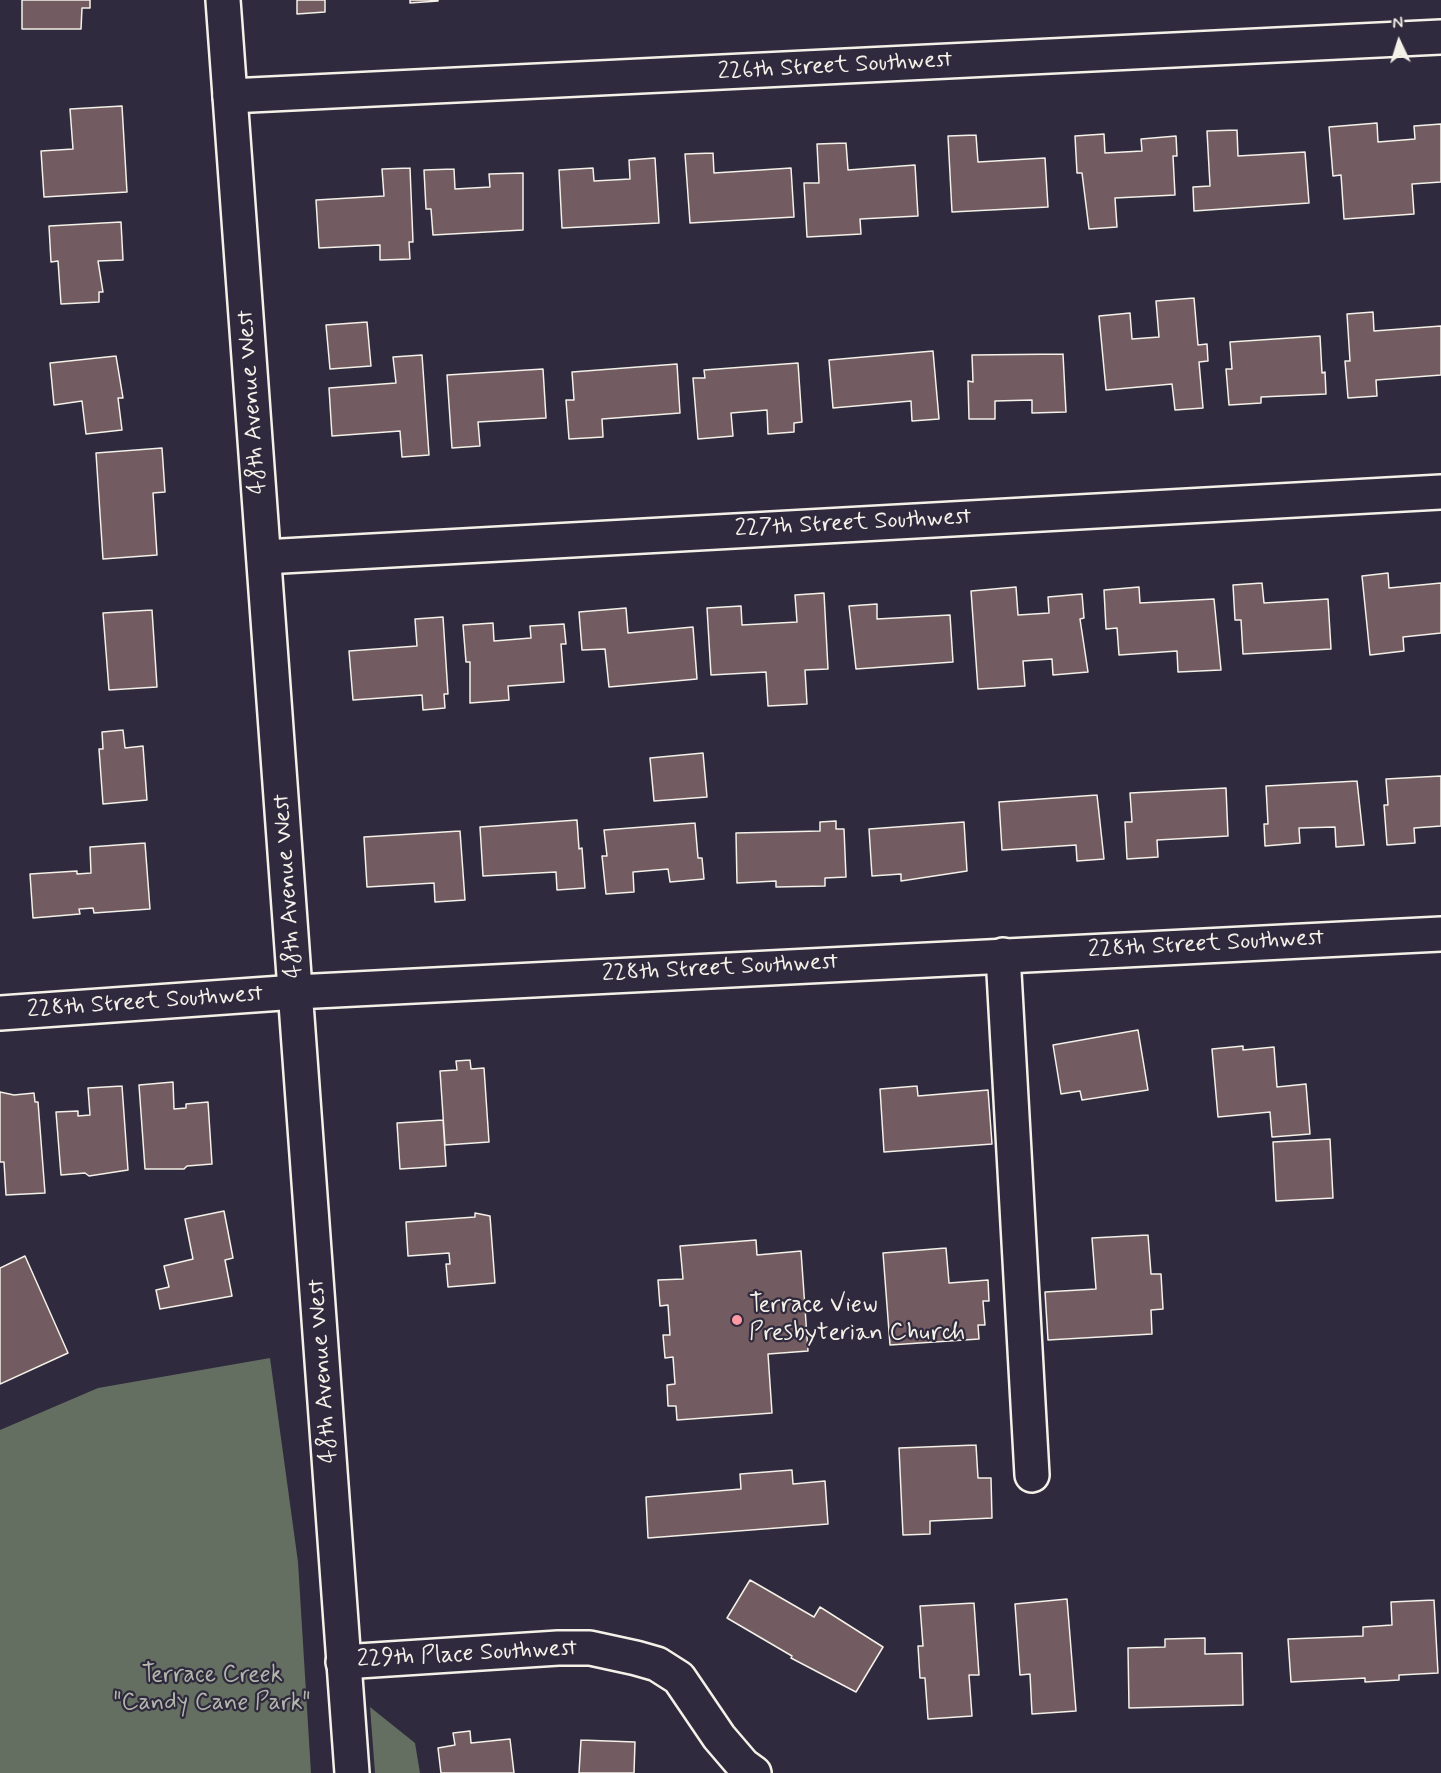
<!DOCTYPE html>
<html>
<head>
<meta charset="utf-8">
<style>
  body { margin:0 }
  #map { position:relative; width:1441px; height:1773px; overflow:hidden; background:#2f2a3d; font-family:Mynerve,sans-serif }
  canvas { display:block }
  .north { position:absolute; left:1369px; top:12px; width:60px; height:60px; -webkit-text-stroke:4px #2f2a3d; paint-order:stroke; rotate:356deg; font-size:16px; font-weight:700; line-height:24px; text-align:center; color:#f4f1e8 }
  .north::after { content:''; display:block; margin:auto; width:21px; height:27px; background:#f4f1e8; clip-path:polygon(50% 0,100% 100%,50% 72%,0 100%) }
</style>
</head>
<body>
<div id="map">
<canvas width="1441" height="1773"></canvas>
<div class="north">N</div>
</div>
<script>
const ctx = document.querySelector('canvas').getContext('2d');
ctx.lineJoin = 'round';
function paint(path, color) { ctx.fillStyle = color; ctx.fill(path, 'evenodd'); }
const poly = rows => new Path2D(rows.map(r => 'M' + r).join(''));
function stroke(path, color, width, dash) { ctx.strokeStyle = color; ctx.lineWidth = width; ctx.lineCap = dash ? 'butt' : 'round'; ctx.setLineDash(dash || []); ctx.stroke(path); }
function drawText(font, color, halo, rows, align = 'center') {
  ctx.font = font + ' Mynerve,sans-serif'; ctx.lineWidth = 4.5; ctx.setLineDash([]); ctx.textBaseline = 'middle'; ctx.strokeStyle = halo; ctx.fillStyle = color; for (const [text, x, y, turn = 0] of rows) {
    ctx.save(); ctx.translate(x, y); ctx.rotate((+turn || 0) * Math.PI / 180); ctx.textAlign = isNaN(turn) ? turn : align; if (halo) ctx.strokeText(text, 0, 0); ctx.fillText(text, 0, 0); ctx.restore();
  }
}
const green = poly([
  [270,1358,298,1562,311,1773,0,1773,0,1430,98,1388],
  [370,1707,415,1743,420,1773,375,1773]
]);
const building = poly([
  [22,0,90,0,90,8,82,8,81,29,22,29,22,0],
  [297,0,325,0,325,12,297,14,297,0],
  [410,0,438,0,438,1,410,3,410,0],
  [122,106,127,192,44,197,41,151,73,149,70,109,122,106],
  [1377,123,1378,142,1415,139,1414,126,1441,124,1441,182,1412,184,1414,214,1344,219,1341,175,1333,176,1329,127,1377,123],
  [1237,130,1238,156,1305,152,1309,203,1194,211,1193,187,1210,186,1207,131,1237,130],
  [1104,134,1105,153,1142,151,1141,139,1176,136,1177,156,1173,156,1175,195,1115,198,1117,227,1089,229,1082,173,1077,173,1075,136,1104,134],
  [976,135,978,162,1045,158,1048,207,952,212,948,136,976,135],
  [846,143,848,170,915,165,918,216,860,219,861,234,807,237,804,183,819,183,817,144,846,143],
  [713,153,714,173,791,168,794,217,690,223,685,154,713,153],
  [655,158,659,223,562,228,559,170,593,168,594,181,630,179,629,160,655,158],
  [410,168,413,242,409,242,410,259,380,260,380,245,319,248,316,200,384,196,382,169,410,168],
  [454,169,455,189,490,187,489,174,523,173,523,230,433,235,431,209,426,209,424,170,454,169],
  [121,222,123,260,98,261,103,292,99,292,99,302,61,304,58,261,51,262,49,226,121,222],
  [1194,298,1198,345,1207,344,1208,361,1199,362,1203,408,1175,410,1172,384,1106,390,1099,316,1130,313,1132,339,1159,337,1156,301,1194,298],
  [1373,312,1374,331,1441,326,1441,375,1376,380,1377,396,1348,398,1345,361,1350,361,1347,314,1373,312],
  [367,322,371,366,330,369,326,325,367,322],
  [1320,336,1322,373,1325,372,1326,394,1261,397,1261,403,1229,405,1226,369,1232,369,1230,342,1320,336],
  [933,351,939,419,912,421,911,401,833,408,829,360,933,351],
  [1063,354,1066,412,1032,413,1032,400,995,401,995,419,969,419,968,381,973,382,972,355,1063,354],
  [422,355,429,455,402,457,400,431,332,436,329,388,396,383,393,357,422,355],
  [116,356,123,398,118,398,122,430,86,434,82,401,54,405,50,363,116,356],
  [798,363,802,422,794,423,794,432,768,434,767,410,731,413,733,436,698,439,693,378,705,378,704,370,798,363],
  [677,364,680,413,602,419,603,437,569,439,566,400,574,400,572,372,677,364],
  [543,369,546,418,478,422,480,446,452,448,447,375,543,369],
  [162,448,165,492,153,493,157,555,103,559,96,453,162,448],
  [1388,573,1389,588,1441,583,1441,633,1403,637,1404,651,1370,655,1362,576,1388,573],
  [1262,583,1264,603,1328,599,1331,649,1243,654,1241,620,1235,620,1233,585,1262,583],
  [1016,587,1018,615,1049,613,1048,597,1082,594,1084,618,1080,619,1088,672,1053,675,1052,659,1023,661,1025,686,978,689,971,591,1016,587],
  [1139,587,1140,603,1214,599,1221,670,1178,672,1177,651,1119,655,1117,628,1106,629,1104,590,1139,587],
  [824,593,828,669,805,670,807,704,768,706,766,672,711,675,707,608,741,606,742,625,797,622,795,595,824,593],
  [877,604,877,619,950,615,953,662,856,669,849,606,877,604],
  [626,608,628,633,693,627,697,679,609,687,605,649,582,650,579,612,626,608],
  [152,610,157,687,109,690,103,613,152,610],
  [443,617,448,694,444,694,445,708,423,710,422,695,353,700,349,651,417,646,415,619,443,617],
  [493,623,494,641,531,638,530,626,564,624,566,644,561,644,564,682,508,686,509,700,470,703,470,662,466,662,463,625,493,623],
  [123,730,125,748,143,746,147,800,103,804,99,749,103,749,102,732,123,730],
  [703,753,707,797,654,801,650,758,703,753],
  [1441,776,1441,826,1414,828,1415,843,1387,845,1384,805,1388,805,1386,779,1441,776],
  [1357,781,1364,845,1336,847,1335,827,1299,828,1300,843,1265,846,1264,824,1268,824,1266,786,1357,781],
  [1226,788,1228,836,1157,840,1158,857,1127,859,1125,822,1132,822,1130,793,1226,788],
  [1097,795,1104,859,1077,861,1076,845,1002,850,999,802,1097,795],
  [577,820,579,849,582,848,585,888,557,890,556,872,483,876,480,827,577,820],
  [836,821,836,829,844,829,846,877,825,878,825,886,776,887,776,881,737,883,736,833,820,831,820,822,836,821],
  [964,822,967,871,901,881,901,874,872,876,869,829,964,822],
  [695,823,698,858,702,858,704,879,670,882,668,869,633,872,634,892,606,894,602,856,607,856,604,830,695,823],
  [460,831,465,900,435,902,434,883,367,887,364,837,460,831],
  [145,843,150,909,94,913,93,908,79,909,80,914,33,918,30,874,77,871,77,874,91,873,90,847,145,843],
  [1138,1030,1148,1090,1082,1100,1080,1091,1061,1094,1053,1045,1138,1030],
  [1243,1046,1243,1050,1274,1047,1277,1087,1306,1084,1310,1134,1272,1137,1270,1112,1218,1117,1212,1049,1243,1046],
  [470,1060,471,1069,484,1068,489,1142,445,1145,440,1071,457,1070,456,1061,470,1060],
  [173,1082,174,1109,186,1108,186,1104,208,1102,212,1164,187,1166,184,1169,145,1169,139,1085,173,1082],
  [122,1086,128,1170,89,1176,85,1173,61,1175,56,1112,78,1111,78,1116,90,1115,88,1088,122,1086],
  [917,1086,918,1096,988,1090,992,1144,884,1152,880,1089,917,1086],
  [0,1092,14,1095,34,1093,35,1102,38,1102,45,1193,6,1195,4,1162,0,1162,0,1092],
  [443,1120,446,1166,400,1169,397,1123,443,1120],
  [1330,1139,1333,1198,1276,1201,1273,1142,1330,1139],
  [224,1211,233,1258,225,1260,232,1296,160,1309,156,1290,169,1287,164,1266,193,1259,185,1219,224,1211],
  [475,1213,490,1216,495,1283,448,1287,446,1264,450,1264,449,1253,408,1256,406,1222,475,1217,475,1213],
  [1148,1235,1151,1274,1161,1274,1163,1309,1151,1310,1152,1334,1048,1340,1045,1292,1096,1289,1092,1238,1148,1235],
  [756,1240,757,1255,801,1251,808,1351,768,1354,772,1413,677,1420,676,1406,668,1406,667,1385,675,1384,673,1357,665,1358,663,1335,670,1335,668,1305,660,1306,658,1280,683,1279,680,1246,756,1240],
  [946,1248,949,1283,988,1280,989,1301,983,1301,985,1325,978,1325,979,1339,890,1345,883,1253,946,1248],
  [25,1256,68,1353,0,1384,0,1268,25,1256],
  [976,1445,978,1478,991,1478,992,1518,930,1521,930,1534,903,1535,899,1448,976,1445],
  [792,1470,793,1484,825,1481,828,1524,648,1538,646,1497,741,1489,740,1474,792,1470],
  [750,1580,814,1617,820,1607,883,1647,856,1692,791,1658,792,1656,727,1618,750,1580],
  [1067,1599,1076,1711,1032,1714,1030,1674,1020,1675,1015,1604,1067,1599],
  [1434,1600,1438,1673,1399,1675,1399,1680,1365,1682,1365,1678,1291,1682,1288,1639,1363,1636,1363,1627,1392,1625,1391,1602,1434,1600],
  [974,1603,979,1675,969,1675,972,1716,928,1719,925,1678,920,1678,918,1646,923,1646,920,1606,974,1603],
  [1205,1638,1205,1654,1242,1653,1243,1705,1129,1708,1128,1648,1165,1647,1165,1639,1205,1638],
  [470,1731,471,1743,510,1739,514,1773,441,1773,438,1748,455,1745,453,1733,470,1731],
  [581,1740,635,1742,634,1773,579,1773,581,1740]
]);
const minor = poly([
  [230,96,1441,37],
  [264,557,1441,492],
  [1003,955,1032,1475],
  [0,1013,296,992],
  [343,1662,558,1648,590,1648,636,1658,657,1664,679,1678,719,1737,743,1765,754,1773]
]);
const secondary = poly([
  [223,0,352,1773],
  [296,992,1441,934]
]);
const markers = [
  [737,1320,6,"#ff9aa2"]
];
const streetNames = [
  ["226th Street Southwest",835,67,-3],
  ["48th Avenue West",253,402,-94],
  ["227th Street Southwest",853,524,-3],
  ["48th Avenue West",289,886,-94],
  ["228th Street Southwest",1206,945,-3],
  ["228th Street Southwest",720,969,-3],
  ["228th Street Southwest",145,1003,-4],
  ["48th Avenue West",324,1371,-94],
  ["229th Place Southwest",467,1655,-3]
];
const poiNames = [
  ["Terrace View",749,1306],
  ["Presbyterian Church",749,1334]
];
const parkNames = [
  ["Terrace Creek",212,1676],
  ["\"Candy Cane Park\"",212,1704]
];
paint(green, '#646e61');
paint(building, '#725b61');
stroke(building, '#f4f1e8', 1.5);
stroke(minor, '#f4f1e8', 38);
stroke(secondary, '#f4f1e8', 38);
stroke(minor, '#2f2a3d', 33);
stroke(secondary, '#2f2a3d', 33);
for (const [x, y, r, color] of markers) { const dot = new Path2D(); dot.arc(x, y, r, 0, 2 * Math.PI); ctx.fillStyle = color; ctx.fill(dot); stroke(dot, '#2f2a3d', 2); }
drawText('24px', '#f4f1e8', '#2f2a3d', streetNames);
drawText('24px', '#f4f1e8', '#2f2a3d', poiNames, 'left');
drawText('24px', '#b3b6ab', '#2f2a3d', parkNames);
</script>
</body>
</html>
